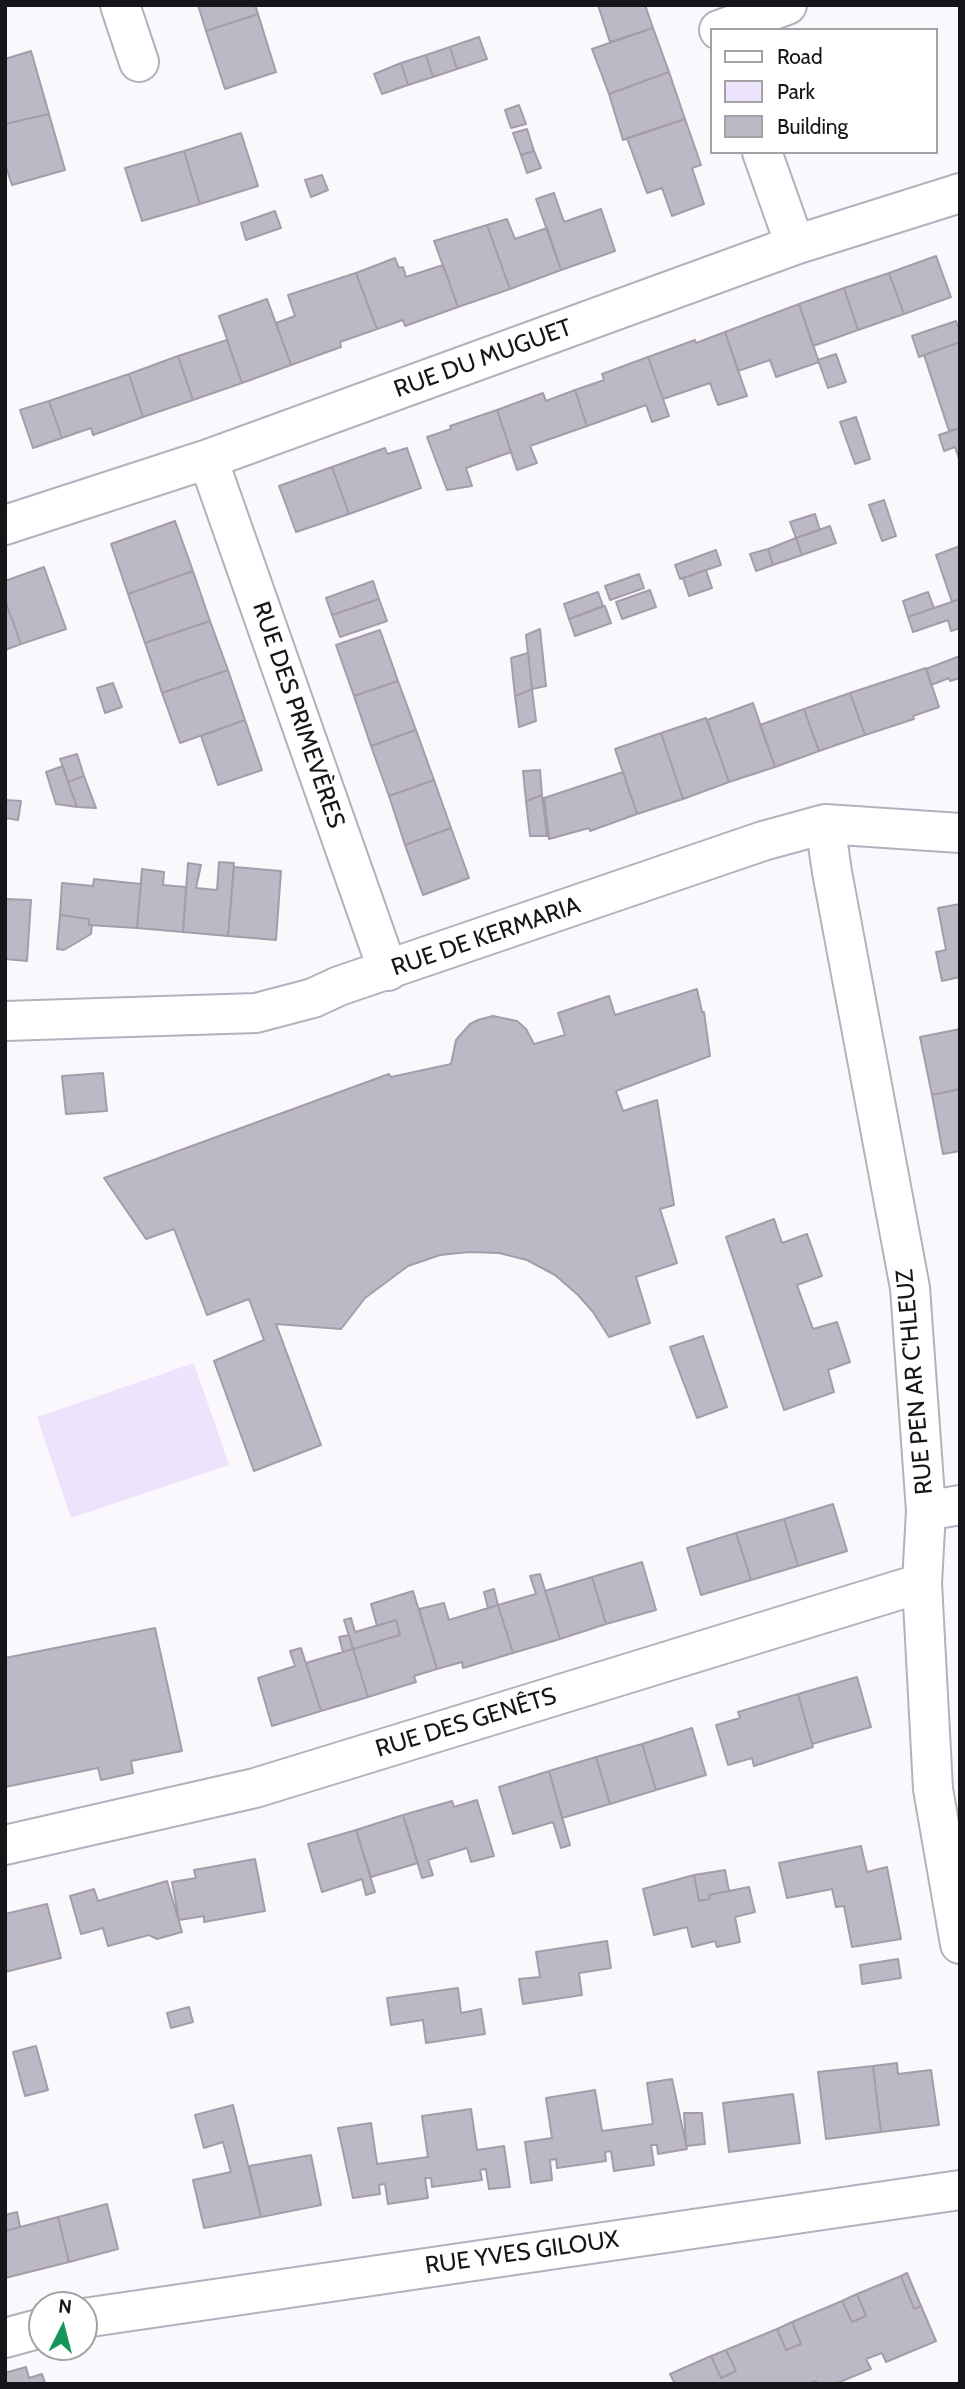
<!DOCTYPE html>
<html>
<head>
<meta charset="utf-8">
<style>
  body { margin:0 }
  #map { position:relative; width:965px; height:2389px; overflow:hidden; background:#faf8fd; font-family:Cabin,sans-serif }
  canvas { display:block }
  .frame { position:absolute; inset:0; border:7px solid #17151a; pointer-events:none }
  .legend { position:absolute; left:710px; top:28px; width:228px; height:126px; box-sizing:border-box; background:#fff; border:2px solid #a2a1a3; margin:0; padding:9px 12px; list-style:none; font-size:21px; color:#17151a }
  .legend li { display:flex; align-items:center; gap:14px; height:35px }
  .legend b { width:35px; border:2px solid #a2a1a3 }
  .north { position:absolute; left:28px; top:2291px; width:70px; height:70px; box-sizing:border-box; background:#fff; border:2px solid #a2a1a3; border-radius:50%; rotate:6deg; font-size:19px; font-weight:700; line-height:28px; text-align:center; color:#17151a }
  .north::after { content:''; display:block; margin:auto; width:24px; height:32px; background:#149757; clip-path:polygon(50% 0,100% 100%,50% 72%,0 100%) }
</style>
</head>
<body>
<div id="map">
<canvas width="965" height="2389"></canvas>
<div class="frame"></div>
<ul class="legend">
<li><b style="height:9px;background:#fff"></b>Road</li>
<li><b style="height:19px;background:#ede3fd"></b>Park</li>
<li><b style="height:19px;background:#bdb8c5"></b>Building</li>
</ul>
<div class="north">N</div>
</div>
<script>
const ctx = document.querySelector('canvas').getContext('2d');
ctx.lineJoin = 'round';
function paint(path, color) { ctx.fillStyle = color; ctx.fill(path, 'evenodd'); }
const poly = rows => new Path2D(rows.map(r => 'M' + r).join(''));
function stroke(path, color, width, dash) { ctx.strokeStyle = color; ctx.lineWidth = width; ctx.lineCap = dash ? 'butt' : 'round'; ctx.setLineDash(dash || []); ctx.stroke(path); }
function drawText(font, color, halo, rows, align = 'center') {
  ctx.font = font + ' Cabin,sans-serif'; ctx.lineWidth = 5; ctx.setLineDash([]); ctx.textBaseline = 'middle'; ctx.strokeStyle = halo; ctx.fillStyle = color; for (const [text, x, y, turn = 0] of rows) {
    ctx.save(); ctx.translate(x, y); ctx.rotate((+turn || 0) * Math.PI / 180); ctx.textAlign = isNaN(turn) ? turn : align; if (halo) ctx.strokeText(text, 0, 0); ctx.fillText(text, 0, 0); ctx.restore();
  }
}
const green = poly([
  [194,1363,229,1465,71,1518,37,1417]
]);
const building = poly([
  [198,5,255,5,258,14,206,31,198,5],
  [598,5,645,5,653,28,610,42,598,5],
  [258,14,276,72,225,89,206,31,258,14],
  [653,28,669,72,609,94,592,49,653,28],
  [479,37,487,59,457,69,450,47,479,37],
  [450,47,457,69,433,77,426,55,450,47],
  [31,51,49,114,5,124,5,59,31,51],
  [426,55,433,77,408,85,401,63,426,55],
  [401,63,408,85,382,94,374,74,401,63],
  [669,72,685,119,623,140,609,94,669,72],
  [519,105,526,124,511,128,505,110,519,105],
  [49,114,65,170,12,185,5,164,5,124,49,114],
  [685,119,701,165,692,168,704,204,672,216,662,188,647,193,627,138,685,119],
  [527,129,534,151,521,155,513,133,527,129],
  [241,133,258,186,200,204,184,151,241,133],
  [184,151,200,204,142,221,125,168,184,151],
  [534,151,541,168,527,173,521,155,534,151],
  [322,175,328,190,311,197,305,180,322,175],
  [554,193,564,222,601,209,615,251,561,270,536,199,554,193],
  [275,211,281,228,246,240,241,223,275,211],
  [507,219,515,239,547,228,561,270,510,289,487,225,507,219],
  [487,225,510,289,458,307,434,241,487,225],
  [936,256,951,297,904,314,889,273,936,256],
  [395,258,399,268,403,267,406,277,443,265,458,307,405,326,403,320,377,329,356,273,395,258],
  [356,273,377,329,340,342,341,347,291,365,276,323,295,316,288,295,356,273],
  [889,273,904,314,858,330,844,288,889,273],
  [844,288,858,330,813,346,799,304,844,288],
  [267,299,291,365,242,383,219,316,267,299],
  [799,304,819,362,776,377,770,360,738,371,725,332,799,304],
  [956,321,960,332,960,342,919,357,912,336,956,321],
  [725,332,747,396,718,405,710,383,663,399,648,357,695,340,696,343,725,332],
  [227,340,242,383,193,400,178,356,227,340],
  [960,342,960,428,949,431,924,355,960,342],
  [836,354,846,382,828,388,818,360,836,354],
  [178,356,193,400,143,417,129,374,178,356],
  [648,357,669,416,652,422,646,405,587,426,575,390,604,380,602,374,648,357],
  [129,374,143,417,93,435,91,428,62,438,49,401,129,374],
  [575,390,587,426,530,446,537,463,517,470,497,410,543,393,546,401,575,390],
  [49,401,62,438,33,448,20,410,49,401],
  [497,410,511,452,466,468,472,486,447,490,427,437,451,429,450,426,497,410],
  [856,417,870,459,855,464,840,422,856,417],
  [960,428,960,462,955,447,944,451,939,435,960,428],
  [385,448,387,454,407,448,421,488,349,514,332,467,385,448],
  [332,467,349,514,296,532,279,486,332,467],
  [884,500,896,536,882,541,869,505,884,500],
  [815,514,820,530,796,538,790,522,815,514],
  [175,521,193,571,128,594,111,544,175,521],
  [830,526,836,543,802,555,796,538,830,526],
  [796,538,802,555,773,565,768,549,796,538],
  [960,546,960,599,952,602,936,555,960,546],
  [768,549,773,565,756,571,750,554,768,549],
  [716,550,721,565,680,579,675,565,716,550],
  [44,567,66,629,21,644,5,600,5,581,44,567],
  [706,570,712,588,689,596,683,578,706,570],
  [193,571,210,621,145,643,128,594,193,571],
  [639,574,644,588,610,600,605,586,639,574],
  [373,581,379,599,332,615,326,598,373,581],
  [650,590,656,607,622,619,616,602,650,590],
  [598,592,603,606,569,619,564,604,598,592],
  [928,592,934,608,908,617,903,601,928,592],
  [379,599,387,621,340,637,332,615,379,599],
  [960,599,960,628,951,631,948,620,913,632,908,617,960,599],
  [5,600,21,644,5,650,5,600],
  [605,606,611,623,575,636,569,619,605,606],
  [210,621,228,670,162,693,145,643,210,621],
  [540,629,546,686,532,689,526,635,540,629],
  [380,630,398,681,354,696,336,645,380,630],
  [528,653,532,689,515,696,511,658,528,653],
  [960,656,960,678,950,681,949,678,931,685,926,669,960,656],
  [926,668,939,707,913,716,914,719,865,735,850,693,926,668],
  [228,670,245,720,180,743,162,693,228,670],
  [398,681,416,730,371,746,354,696,398,681],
  [113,683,122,707,105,713,97,688,113,683],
  [532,689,536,721,519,727,515,696,532,689],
  [850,693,865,735,819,751,804,709,850,693],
  [753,703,775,767,729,782,707,720,753,703],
  [804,709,819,751,775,767,760,725,804,709],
  [706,718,729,782,683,799,661,733,706,718],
  [245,720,262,770,218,785,201,736,245,720],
  [416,730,434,780,389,796,371,746,416,730],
  [661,733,683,799,637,814,615,749,661,733],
  [77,754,84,776,68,782,60,759,77,754],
  [63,766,68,782,77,807,56,804,46,772,63,766],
  [540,770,542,795,526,801,523,771,540,770],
  [623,772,637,814,590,831,589,828,549,839,544,798,623,772],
  [84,776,96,808,77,807,68,782,84,776],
  [434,780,451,828,405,845,389,796,434,780],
  [542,795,547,836,530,836,526,801,542,795],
  [5,800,21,801,18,820,5,818,5,800],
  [451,828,469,878,423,895,405,845,451,828],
  [219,862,234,863,228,936,183,932,188,863,201,865,196,888,217,890,219,862],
  [234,867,281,871,276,940,228,936,234,867],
  [142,869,164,872,163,885,186,887,183,932,137,928,142,869],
  [94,879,141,884,137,928,89,925,89,919,60,915,62,883,93,886,94,879],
  [5,899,31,900,27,961,5,959,5,899],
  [960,904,960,977,942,981,936,952,946,950,938,908,960,904],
  [60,915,89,919,89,925,92,925,91,934,64,950,57,949,60,915],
  [697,989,702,1012,704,1012,710,1056,616,1091,623,1111,657,1100,674,1205,660,1209,677,1263,636,1277,650,1323,609,1337,593,1312,578,1295,555,1275,527,1260,499,1253,469,1252,440,1255,408,1266,365,1298,341,1329,276,1324,321,1445,254,1471,214,1361,264,1340,249,1299,207,1315,174,1229,146,1239,104,1178,389,1074,391,1077,451,1064,456,1040,470,1024,478,1020,493,1016,517,1021,526,1029,534,1044,565,1035,558,1013,609,996,615,1015,697,989],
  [960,1029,960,1089,932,1095,920,1037,960,1029],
  [103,1073,107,1111,66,1114,62,1076,103,1073],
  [960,1089,960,1151,943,1154,932,1095,960,1089],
  [774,1219,782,1243,807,1234,822,1276,797,1285,813,1329,837,1322,850,1362,828,1370,834,1392,784,1410,726,1237,774,1219],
  [703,1336,727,1407,697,1418,670,1347,703,1336],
  [833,1504,847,1551,798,1566,784,1519,833,1504],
  [784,1519,798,1566,751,1580,736,1533,784,1519],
  [736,1533,751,1580,701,1595,687,1548,736,1533],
  [642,1562,656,1610,606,1624,592,1577,642,1562],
  [540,1574,560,1639,513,1653,498,1605,536,1594,530,1576,540,1574],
  [592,1577,606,1624,560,1639,545,1591,592,1577],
  [494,1589,498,1605,488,1608,484,1592,494,1589],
  [413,1591,437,1669,414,1676,416,1682,368,1697,353,1649,400,1635,396,1620,377,1626,371,1604,413,1591],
  [444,1603,449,1620,498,1605,513,1653,463,1668,462,1662,437,1669,419,1609,444,1603],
  [351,1618,355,1632,396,1620,400,1635,353,1649,344,1620,351,1618],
  [155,1628,182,1751,131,1761,133,1773,101,1780,98,1768,5,1787,5,1658,155,1628],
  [349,1635,353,1649,343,1652,339,1637,349,1635],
  [301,1648,321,1711,272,1726,258,1678,295,1666,290,1651,301,1648],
  [353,1649,368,1697,321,1711,306,1663,353,1649],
  [857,1677,871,1727,812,1744,798,1694,857,1677],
  [798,1694,813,1747,754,1766,752,1758,728,1765,716,1725,740,1718,738,1712,798,1694],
  [692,1728,706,1775,656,1790,642,1744,692,1728],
  [642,1744,656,1790,610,1804,596,1757,642,1744],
  [596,1757,610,1804,562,1818,549,1771,596,1757],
  [549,1771,570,1845,561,1848,553,1822,513,1834,499,1787,549,1771],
  [477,1800,494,1856,471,1862,467,1848,428,1860,433,1875,422,1878,403,1815,452,1801,454,1807,477,1800],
  [403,1815,418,1863,371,1877,356,1830,403,1815],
  [356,1830,375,1892,366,1895,362,1879,322,1892,308,1844,356,1830],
  [861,1846,867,1872,887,1867,901,1939,852,1947,844,1906,836,1907,832,1889,787,1898,779,1863,861,1846],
  [255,1859,265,1911,204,1922,204,1916,179,1920,172,1882,196,1878,194,1870,255,1859],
  [725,1870,729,1891,709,1895,710,1899,699,1901,694,1875,725,1870],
  [694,1875,699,1901,710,1899,709,1895,749,1887,755,1912,735,1917,740,1942,717,1947,715,1941,692,1947,687,1927,654,1935,643,1889,694,1875],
  [167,1881,182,1932,157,1939,149,1935,108,1946,103,1928,81,1934,70,1896,94,1889,98,1901,167,1881],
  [47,1904,61,1958,5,1972,5,1914,47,1904],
  [607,1941,611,1968,579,1973,582,1995,523,2004,519,1979,540,1977,536,1952,607,1941],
  [898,1959,901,1978,862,1984,860,1965,898,1959],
  [458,1988,461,2013,481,2009,485,2034,426,2043,423,2020,391,2025,387,1998,458,1988],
  [189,2007,193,2022,171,2028,167,2013,189,2007],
  [36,2046,48,2090,25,2096,13,2052,36,2046],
  [897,2063,898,2074,931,2070,939,2125,881,2132,873,2066,897,2063],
  [873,2066,881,2132,826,2139,818,2072,873,2066],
  [672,2079,687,2149,658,2154,657,2145,651,2145,654,2165,614,2171,611,2151,605,2152,606,2161,557,2168,556,2159,550,2160,552,2180,531,2183,525,2142,552,2138,546,2098,595,2090,602,2131,653,2124,647,2083,672,2079],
  [793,2094,800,2143,729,2152,723,2103,793,2094],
  [233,2105,261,2217,204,2228,193,2180,231,2172,223,2142,204,2148,195,2115,233,2105],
  [471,2109,477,2150,504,2146,510,2187,489,2189,486,2169,480,2170,482,2180,432,2187,431,2178,425,2178,428,2198,388,2204,385,2184,379,2185,380,2194,353,2198,338,2128,371,2123,377,2164,428,2157,422,2116,471,2109],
  [684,2113,702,2113,705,2144,686,2146,684,2113],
  [311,2155,321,2205,261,2217,249,2166,311,2155],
  [107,2204,118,2249,69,2262,58,2217,107,2204],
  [17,2212,20,2227,5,2231,5,2215,17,2212],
  [58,2217,69,2262,5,2278,5,2231,58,2217],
  [907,2273,921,2306,914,2309,901,2276,907,2273],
  [901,2276,914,2309,921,2306,936,2341,886,2362,882,2353,866,2359,871,2369,835,2384,817,2384,816,2381,809,2384,675,2384,670,2374,711,2356,721,2378,736,2371,726,2350,777,2329,786,2350,801,2344,792,2322,842,2301,852,2322,866,2316,857,2294,901,2276],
  [857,2294,866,2316,852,2322,842,2301,857,2294],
  [792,2322,801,2344,786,2350,777,2329,792,2322],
  [726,2350,736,2371,721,2378,711,2356,726,2350],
  [26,2367,29,2378,42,2374,45,2383,5,2384,5,2373,26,2367]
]);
const minor = poly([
  [120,5,139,62],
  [719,30,787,5],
  [762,152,795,245],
  [208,459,388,971],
  [5,525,208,459,795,245,960,193],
  [825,824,832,872,910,1288,926,1511,922,1583,933,1789,960,1944],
  [5,1021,256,1013,313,998,339,986,763,841,825,824,960,833],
  [926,1511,960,1505],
  [5,1845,255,1788,922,1583],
  [84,2318,960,2190],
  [5,2338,42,2328]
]);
const streetNames = [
  ["RUE DU MUGUET",483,359,-20],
  ["RUE DES PRIMEVÈRES",298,715,71],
  ["RUE DE KERMARIA",486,937,-19],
  ["RUE PEN AR C'HLEUZ",915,1382,-95],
  ["RUE DES GENÊTS",466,1723,-17],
  ["RUE YVES GILOUX",522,2253,-8]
];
paint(green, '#ede3fd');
paint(building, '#bdb8c5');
stroke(building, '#a39daa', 2);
stroke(minor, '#b5b0bd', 42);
stroke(minor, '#fff', 38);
drawText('24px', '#17151a', '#fff', streetNames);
</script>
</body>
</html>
